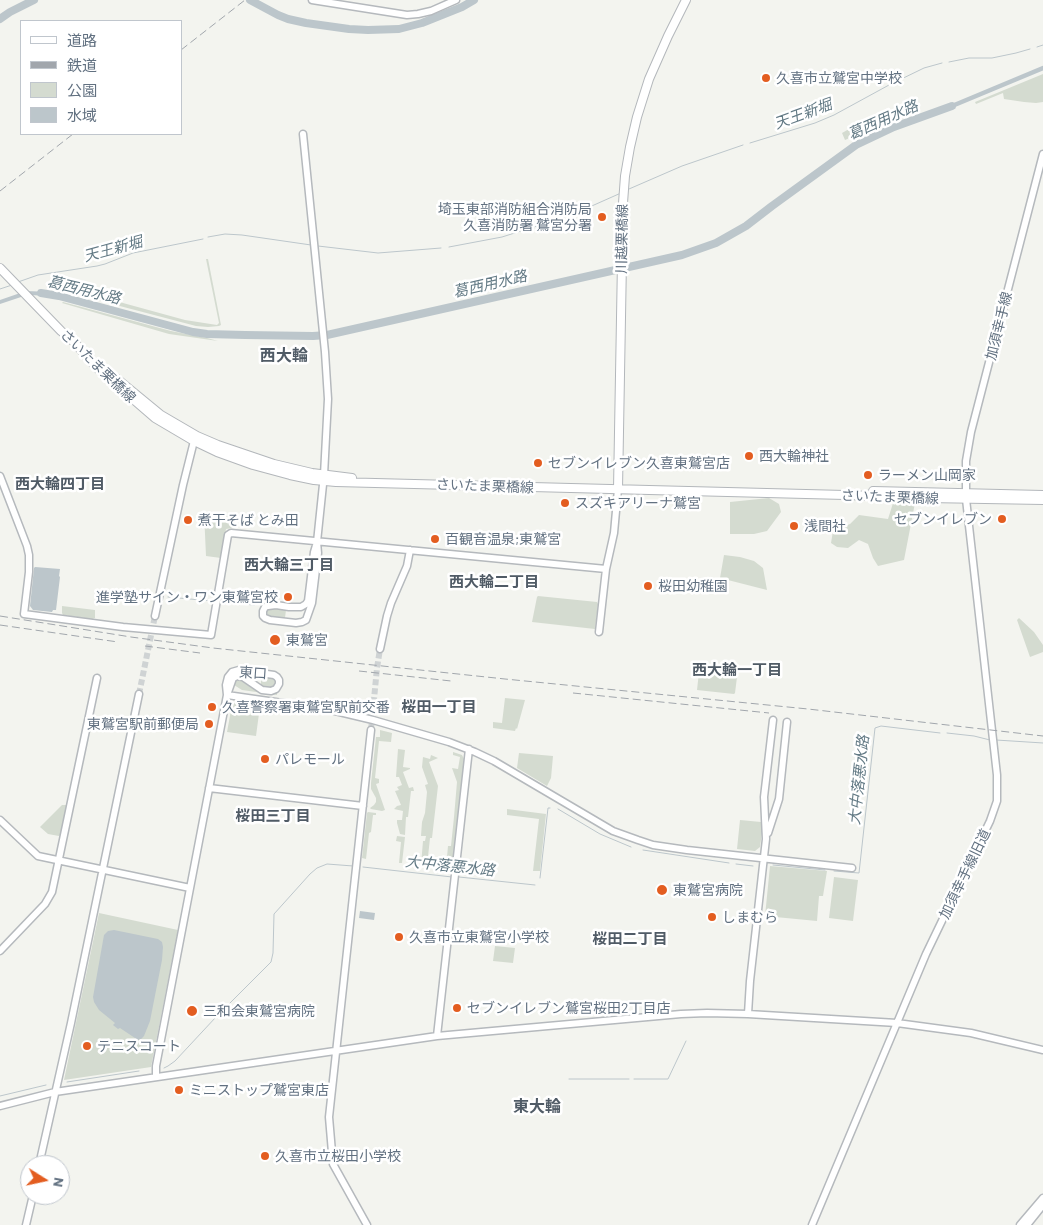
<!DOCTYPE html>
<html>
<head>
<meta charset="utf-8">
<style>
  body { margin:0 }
  #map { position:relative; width:1043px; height:1225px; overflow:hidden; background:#f3f4ef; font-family:Barlow,"Noto Sans JP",sans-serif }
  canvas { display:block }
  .legend { position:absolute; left:20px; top:20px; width:162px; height:115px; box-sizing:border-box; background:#fff; border:1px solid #c0c6cd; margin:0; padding:6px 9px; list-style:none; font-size:15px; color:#627181 }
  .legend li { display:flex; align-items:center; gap:10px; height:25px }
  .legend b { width:25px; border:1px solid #c0c6cd }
  .north { position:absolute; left:20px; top:1155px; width:50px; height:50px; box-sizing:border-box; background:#fff; border:1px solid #c0c6cd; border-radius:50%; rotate:100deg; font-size:14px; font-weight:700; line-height:20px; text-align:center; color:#627181 }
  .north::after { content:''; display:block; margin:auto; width:18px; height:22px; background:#e35d20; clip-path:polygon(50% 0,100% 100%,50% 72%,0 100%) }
</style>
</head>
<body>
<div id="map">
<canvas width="1043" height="1225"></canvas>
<ul class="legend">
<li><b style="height:6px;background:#fff"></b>道路</li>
<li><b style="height:6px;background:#a1a6ac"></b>鉄道</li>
<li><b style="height:14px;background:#d4dbd0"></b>公園</li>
<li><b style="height:14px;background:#bcc6cb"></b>水域</li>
</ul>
<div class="north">N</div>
</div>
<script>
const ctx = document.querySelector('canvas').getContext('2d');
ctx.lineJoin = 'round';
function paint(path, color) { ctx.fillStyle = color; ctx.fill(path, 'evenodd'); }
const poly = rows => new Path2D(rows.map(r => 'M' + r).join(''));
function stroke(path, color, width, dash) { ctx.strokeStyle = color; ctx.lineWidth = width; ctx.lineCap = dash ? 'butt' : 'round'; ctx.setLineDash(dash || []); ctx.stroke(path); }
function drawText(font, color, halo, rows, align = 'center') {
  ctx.font = font + ' Barlow,"Noto Sans JP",sans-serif'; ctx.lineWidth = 5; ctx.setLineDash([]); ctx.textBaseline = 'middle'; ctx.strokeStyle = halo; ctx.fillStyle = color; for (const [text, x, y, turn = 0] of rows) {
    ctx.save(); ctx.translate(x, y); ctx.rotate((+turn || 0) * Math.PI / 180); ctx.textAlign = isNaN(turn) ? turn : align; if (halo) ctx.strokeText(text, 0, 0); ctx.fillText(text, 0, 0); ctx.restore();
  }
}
const green = poly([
  [1043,74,1043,102,1036,103,1024,102,1004,99,1003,93,976,104,975,102],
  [856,125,857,126,861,133,845,140,842,133],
  [206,259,208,259,221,325,219,326,208,327,196,326,55,289,46,288,47,285,71,291,72,289,185,320,217,325,219,323],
  [63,302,171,331,207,338,218,341,169,334,62,303],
  [769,498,779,504,781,512,767,531,754,534,730,534,730,502],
  [894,500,915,503,904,560,878,566,873,558,868,544,859,540,848,548,837,547,831,543,833,531,850,524,859,515,888,519],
  [204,512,232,514,234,516,232,528,226,529,221,558,206,556],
  [724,555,740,557,754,561,763,568,767,590,720,578],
  [538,596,597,602,598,604,595,629,532,622,537,597],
  [62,606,95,610,95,618,92,619,63,615,62,613],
  [272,608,286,610,285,618,285,619,270,617,268,616,266,612,268,609],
  [1019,618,1034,632,1043,645,1043,652,1030,657,1017,620],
  [700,663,737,667,738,669,735,693,734,694,697,690],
  [261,675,272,677,276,682,273,688,264,688,261,686],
  [238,679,241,679,272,694,277,692,277,695,242,690,234,685,235,681],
  [505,698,525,700,517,729,516,728,515,731,493,728,493,722,502,723],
  [235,703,260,706,256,736,227,732,232,705],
  [380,730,392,733,391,742,379,741,375,778,379,779,379,783,376,784,385,810,382,811,371,809,370,808,374,805,376,802,376,798,371,789,371,783,376,737,380,737],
  [398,749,405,750,403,767,410,768,410,769,403,772,409,788,413,787,414,791,411,791,408,817,406,817,405,835,400,834,397,823,397,820,402,820,403,811,394,809,397,806,401,805,395,791,399,790,397,787,402,785,399,777,396,777],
  [453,752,462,755,464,759,453,869,451,871,443,870,443,869,446,868,448,846,451,846,454,817,457,782,452,768,458,769,460,757,453,755],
  [519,753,553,756,551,778,547,786,517,768],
  [431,755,438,758,429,762,438,786,432,838,430,838,427,866,421,865,423,841,425,841,426,836,421,836,422,822,425,813,427,792,425,785,428,784,422,767,423,757,430,759],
  [62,805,67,805,61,835,59,836,48,834,40,827],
  [507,809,546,814,540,871,533,871,539,819,507,815],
  [368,812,376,813,376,815,373,815,371,832,369,833,366,859,362,858,367,813],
  [740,820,761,822,762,832,760,847,755,851,737,849],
  [397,836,405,837,402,863,399,863,401,842,396,841],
  [770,866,827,871,823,896,819,896,817,921,765,916],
  [834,877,858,880,853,921,829,918],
  [99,913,178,930,151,1067,64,1080],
  [495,946,515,948,513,963,493,961]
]);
const water = poly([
  [26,291,51,292,49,296,30,295,21,297,0,304,0,300],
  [35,567,60,569,59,576,60,577,56,610,53,610,52,612,33,610,30,606,34,568],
  [360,911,375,913,374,920,359,918],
  [114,930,158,939,162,942,163,947,162,960,150,1021,144,1036,141,1039,138,1040,120,1028,118,1029,113,1025,115,1023,99,1010,94,1002,93,997,104,935,108,931]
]);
const stream = poly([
  [1037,47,1043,45],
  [949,62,969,58,992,58,1016,53,1030,49],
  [750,143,815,123,834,115,889,85,924,68,942,63],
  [629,189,682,166,743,145],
  [208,237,225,234,242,235,311,245],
  [318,246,378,253,441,248],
  [449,247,502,237,540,225,576,213,621,193],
  [18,282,38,275,97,266,105,264,133,253,203,239],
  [0,289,12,285],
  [168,597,212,601],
  [222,602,254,605],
  [947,733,974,736,990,740],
  [996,740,1043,743],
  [558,809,600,834,631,847],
  [643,850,729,863],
  [736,864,753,866],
  [773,865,825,870],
  [363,867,452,877],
  [834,871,859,873,875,728,881,726,940,733],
  [459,877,535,885],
  [540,878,548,808,550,808],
  [164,1068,168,1066,175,1061,216,1017,271,962,273,953,274,914,310,874,317,868,327,864,353,866],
  [569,1079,629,1079],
  [634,1079,668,1079,686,1041],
  [67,1082,139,1071],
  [0,1096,46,1085]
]);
const canal = poly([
  [952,106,1043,68]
]);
const river = poly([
  [250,0,278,15,288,19,306,23,349,29,368,30,399,29,422,23,462,7,474,0],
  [0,19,10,12,34,0],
  [41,293,59,296,167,325,193,332,207,334,245,335,313,336,327,335,682,255,716,243,746,226,772,206,856,145,894,127,952,106]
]);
const secondaryTunnel = poly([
  [139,694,155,616],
  [371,730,377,668,380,649]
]);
const secondary = poly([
  [312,0,407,15,418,14,431,11,456,0],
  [303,134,325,352,328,399,324,475,317,542,314,552,308,601,306,604,301,607,289,607,276,605,268,606,265,607,263,611,263,616,265,618,270,620,296,623,302,622,306,620,312,603,318,553,317,542],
  [0,476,27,546,29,555,29,572,24,614,123,627,211,635,228,535,231,533,606,569,614,533,618,489],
  [155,616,183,485,194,441,196,437],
  [599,632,606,569],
  [380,649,387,616,391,603,407,566,410,550],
  [227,695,331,710,373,720,449,742,475,752,494,761,613,831,638,840,653,845,687,850,852,868],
  [209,788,363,806],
  [0,820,38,856,190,888],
  [768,833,779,799,787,722],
  [0,951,45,904,52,892,97,678],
  [748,1014,750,981,766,839,764,797,773,720],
  [437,1036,469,749],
  [156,1077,156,1066,227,695,226,685,228,677,232,672,239,670,274,675,277,677,279,680,279,684,276,689,271,691,262,690,243,677,237,676,233,678,227,695],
  [0,1106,55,1092,437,1036,681,1014,707,1013,748,1014,897,1023,971,1033,1043,1050],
  [39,1165,71,1023,139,694],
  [26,1225,33,1195],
  [367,1225,333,1164,329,1117,371,730],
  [812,1225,926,954,990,821,997,801,997,775,966,499,966,461,971,432,1043,154],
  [1020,1225,1043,1198],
  [1027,1225,1043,1205]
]);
const primary = poly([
  [0,268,61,331,74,342,96,367,155,418,194,441,217,452,253,465,290,475,314,480,336,482,845,495,927,498,1043,500],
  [116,378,161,415,197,436,218,445,274,464,312,473,352,478],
  [618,489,623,203,625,176,630,147,637,117,649,79,668,36,686,0],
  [873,491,1043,495]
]);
const rail = poly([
  [181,50,245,0],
  [0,191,73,134],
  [0,616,131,637,213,648,505,679,808,709,1043,736],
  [0,625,118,642],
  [145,646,200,653],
  [359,671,451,681],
  [573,693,769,713]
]);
const markers = [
  [766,78,5,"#e35d20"],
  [602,217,5,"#e35d20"],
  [749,456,5,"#e35d20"],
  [538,463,5,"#e35d20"],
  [868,475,5,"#e35d20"],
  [565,503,5,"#e35d20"],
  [1002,519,5,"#e35d20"],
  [188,520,5,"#e35d20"],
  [794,526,5,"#e35d20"],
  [435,539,5,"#e35d20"],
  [648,586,5,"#e35d20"],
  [288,597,5,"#e35d20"],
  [275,640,6,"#e35d20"],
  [212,707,5,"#e35d20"],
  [209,724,5,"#e35d20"],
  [265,759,5,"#e35d20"],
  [662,890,6,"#e35d20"],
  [712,917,5,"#e35d20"],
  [399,937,5,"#e35d20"],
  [457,1008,5,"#e35d20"],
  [192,1011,6,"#e35d20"],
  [87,1046,5,"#e35d20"],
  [179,1090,5,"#e35d20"],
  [265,1156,5,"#e35d20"]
];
const poiNames = [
  ["久喜市立鷲宮中学校",776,78],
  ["埼玉東部消防組合消防局",592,209,"right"],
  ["久喜消防署 鷲宮分署",592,225,"right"],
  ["西大輪神社",759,456],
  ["セブンイレブン久喜東鷲宮店",548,463],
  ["ラーメン山岡家",878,475],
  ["スズキアリーナ鷲宮",575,503],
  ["セブンイレブン",992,519,"right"],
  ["煮干そば とみ田",198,520],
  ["浅間社",804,526],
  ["百観音温泉;東鷲宮",445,539],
  ["桜田幼稚園",658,586],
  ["進学塾サイン・ワン東鷲宮校",278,597,"right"],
  ["東鷲宮",286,640],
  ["久喜警察署東鷲宮駅前交番",222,707],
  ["東鷲宮駅前郵便局",199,724,"right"],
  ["パレモール",275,759],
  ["東鷲宮病院",673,890],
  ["しまむら",722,917],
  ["久喜市立東鷲宮小学校",409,937],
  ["セブンイレブン鷲宮桜田2丁目店",467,1008],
  ["三和会東鷲宮病院",203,1011],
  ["テニスコート",97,1046],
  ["ミニストップ鷲宮東店",189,1090],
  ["久喜市立桜田小学校",275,1156]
];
const streetNames = [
  ["川越栗橋線",622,239,-89],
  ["加須幸手線",999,326,-76],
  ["さいたま栗橋線",98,366,44],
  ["さいたま栗橋線",485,486,2],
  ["さいたま栗橋線",890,497,2],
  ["東口",253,673,4],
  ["加須幸手線旧道",965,874,-64]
];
const waterNames = [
  ["天王新堀",803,114,-20],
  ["葛西用水路",883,120,-24],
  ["天王新堀",113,249,-15],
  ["葛西用水路",490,284,-13],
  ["葛西用水路",84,290,14],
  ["大中落悪水路",859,780,-84],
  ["大中落悪水路",450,866,6]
];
const neighbourhoodNames = [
  ["西大輪四丁目",60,484],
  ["西大輪三丁目",289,565],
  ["西大輪二丁目",494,582],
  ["西大輪一丁目",737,670],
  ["桜田一丁目",439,707],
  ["桜田三丁目",273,816],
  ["桜田二丁目",630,939]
];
const quarterNames = [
  ["西大輪",284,356],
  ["東大輪",537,1107]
];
paint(green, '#d4dbd0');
paint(water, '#bcc6cb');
stroke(stream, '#bcc6cb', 1);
stroke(canal, '#bcc6cb', 4.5);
stroke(river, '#bcc6cb', 8);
stroke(secondaryTunnel, '#cfd3d4', 6, [6, 3]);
stroke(secondary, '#b5b9bd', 9);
stroke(primary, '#b3b7bb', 10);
stroke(secondary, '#fff', 6);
stroke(primary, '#fff', 8);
stroke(rail, '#a1a6ac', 1, [8, 4]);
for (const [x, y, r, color] of markers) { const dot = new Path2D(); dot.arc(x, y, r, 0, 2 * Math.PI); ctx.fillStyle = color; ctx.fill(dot); stroke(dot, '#fff', 2); }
drawText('14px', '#627181', '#fff', poiNames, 'left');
drawText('14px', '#627181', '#fff', streetNames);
drawText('italic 15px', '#637a85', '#fff', waterNames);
drawText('bold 15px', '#505b66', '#fff', neighbourhoodNames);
drawText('bold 16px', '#505b66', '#fff', quarterNames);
</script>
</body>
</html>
